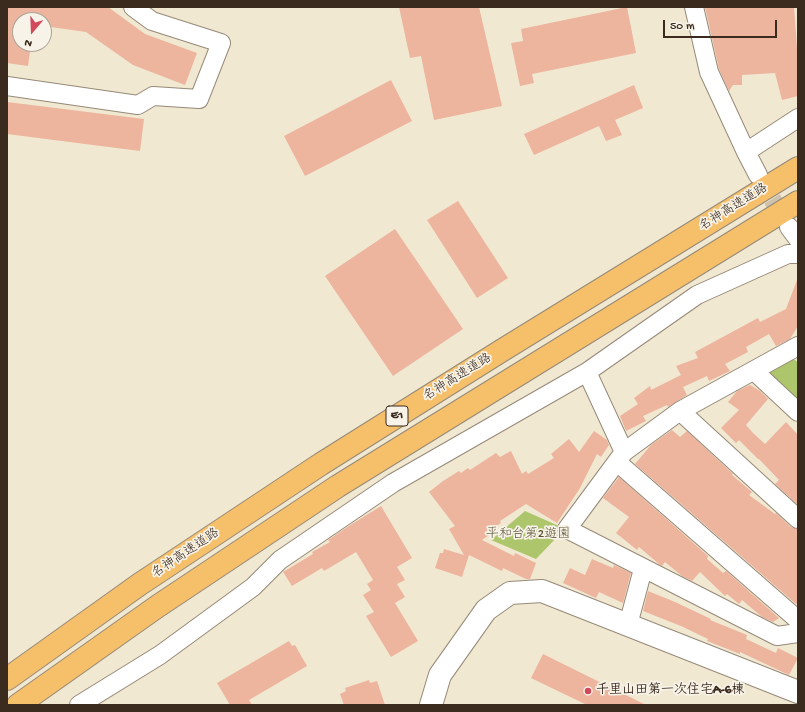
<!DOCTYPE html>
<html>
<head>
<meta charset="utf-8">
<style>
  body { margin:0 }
  #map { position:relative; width:805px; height:712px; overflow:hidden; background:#f1e8d1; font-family:"Gochi Hand",sans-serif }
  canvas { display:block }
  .frame { position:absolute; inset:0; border:8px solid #3b2a1e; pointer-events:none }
  .north { position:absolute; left:12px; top:12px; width:40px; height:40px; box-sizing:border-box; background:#f7f3e8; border:1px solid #aca397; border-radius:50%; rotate:199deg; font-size:11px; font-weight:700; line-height:16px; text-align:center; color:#3b2a1e }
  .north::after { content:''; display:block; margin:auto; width:14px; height:18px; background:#d1495b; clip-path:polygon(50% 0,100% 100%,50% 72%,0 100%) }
  .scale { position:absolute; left:663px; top:20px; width:114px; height:18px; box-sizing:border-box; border:2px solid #3b2a1e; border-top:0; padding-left:5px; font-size:12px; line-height:14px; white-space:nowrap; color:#3b2a1e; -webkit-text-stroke:3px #f7f3e8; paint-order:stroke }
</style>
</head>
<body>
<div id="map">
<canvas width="805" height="712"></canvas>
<div class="frame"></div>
<div class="north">N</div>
<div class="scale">50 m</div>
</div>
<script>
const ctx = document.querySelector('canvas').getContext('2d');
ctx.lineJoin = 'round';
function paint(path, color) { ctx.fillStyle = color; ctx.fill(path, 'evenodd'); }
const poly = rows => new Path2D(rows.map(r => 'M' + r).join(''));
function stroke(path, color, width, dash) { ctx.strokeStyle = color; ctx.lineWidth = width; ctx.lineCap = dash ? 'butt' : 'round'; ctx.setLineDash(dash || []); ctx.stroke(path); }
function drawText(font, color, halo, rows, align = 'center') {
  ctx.font = font + ' "Gochi Hand","Klee One",sans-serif'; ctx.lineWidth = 3.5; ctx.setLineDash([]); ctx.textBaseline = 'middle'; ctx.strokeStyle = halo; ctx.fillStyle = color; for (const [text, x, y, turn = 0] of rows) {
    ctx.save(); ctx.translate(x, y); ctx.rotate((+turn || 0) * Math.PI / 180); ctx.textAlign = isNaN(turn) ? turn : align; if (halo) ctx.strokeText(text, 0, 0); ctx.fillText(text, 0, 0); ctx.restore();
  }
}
const green = poly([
  [793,359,798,362,798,401,769,373],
  [525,511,559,526,560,534,536,559,491,540]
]);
const building = poly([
  [7,7,108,7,145,34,197,53,185,85,133,65,86,32,44,26,44,20,20,20,20,44,31,44,28,66,7,63],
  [399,7,479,7,502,106,434,120,421,56,410,58],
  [627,7,636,53,532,74,534,83,520,86,511,43,523,41,521,29],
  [705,7,794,7,798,61,798,96,782,100,775,73,742,75,742,85,733,85,729,91,719,69],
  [391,80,412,121,305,176,284,136],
  [634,85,643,108,615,120,622,135,606,141,599,126,534,155,524,134],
  [7,102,144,119,140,151,7,134],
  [458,201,508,278,477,298,427,220],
  [395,229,463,329,393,376,325,276],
  [797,280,798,280,798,326,790,339,776,346,769,334,746,347,748,352,725,364,730,371,709,381,707,376,683,387,687,395,668,407,667,405,643,416,646,421,626,431,620,416,638,404,634,398,650,386,651,390,681,375,676,366,698,358,695,352,758,318,760,322,786,309],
  [750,385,760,391,768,399,746,425,753,433,765,444,786,422,798,435,798,505,775,484,779,480,759,459,758,459,739,440,736,443,721,428,739,410,728,402,737,391],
  [672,430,680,437,687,431,733,474,732,475,752,492,749,495,775,514,776,513,791,527,798,529,798,603,796,604,635,464,651,445],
  [594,431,607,440,609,445,601,457,597,454,580,488,557,523,526,504,500,521,501,523,490,530,492,533,482,540,514,556,515,553,536,563,530,579,526,579,503,568,502,571,469,555,462,577,435,568,440,553,443,553,444,549,464,555,449,529,455,526,429,492,443,481,459,471,461,473,468,468,470,470,496,453,500,457,511,451,522,474,526,471,528,474,554,458,551,454,569,439,579,452],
  [619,477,708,556,707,559,723,573,726,571,779,618,773,622,762,617,742,600,739,604,727,594,725,596,700,572,692,581,682,576,665,562,662,566,659,564,639,547,637,550,616,533,629,517,603,498],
  [381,506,412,558,397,567,405,580,397,584,405,597,395,603,418,641,391,657,366,616,374,612,363,595,371,590,367,584,373,580,356,552,324,571,322,568,292,586,283,572,313,554,312,552,330,542,328,540,352,524],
  [592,559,613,568,614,565,631,573,623,603,599,592,596,598,563,583,570,568,585,575],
  [648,591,675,602,711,619,710,620,747,635,746,639,776,653,778,648,798,658,789,675,740,652,740,654,707,641,708,639,681,626,643,611],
  [289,641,292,646,295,645,307,666,249,700,252,705,230,705,217,683],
  [543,654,646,705,587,705,531,678],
  [369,680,370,683,377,681,385,705,344,705,340,694,346,691,345,688]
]);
const minorTunnel = poly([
  [758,176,788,225]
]);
const minor = poly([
  [694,7,709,72,746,152,758,175],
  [7,86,138,105,153,96,199,99,221,43,152,21,133,7],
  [746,152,798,118],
  [789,227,798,239],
  [798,346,680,411,624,452,567,529,777,636,798,633],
  [754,371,798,412],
  [587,372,624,452],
  [680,411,798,519],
  [617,462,798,620],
  [628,625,643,569],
  [79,705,160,655,253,587,280,560,393,483,587,372,697,295,788,254,798,254]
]);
const tertiary = poly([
  [431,705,440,675,486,610,510,593,542,591,798,692]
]);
const motorway = poly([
  [7,679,140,584,321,464,501,351,798,168],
  [18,705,158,606,338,486,798,202]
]);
const markers = [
  [588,691,4,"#d1495b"]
];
const shields = [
  [397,416,22]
];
const shieldNames = [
  ["E1",397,416]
];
const streetNames = [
  ["名神高速道路",734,208,-32],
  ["名神高速道路",458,378,-32],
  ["名神高速道路",186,554,-34]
];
const parkNames = [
  ["平和台第2遊園",528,535]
];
const poiNames = [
  ["千里山田第一次住宅A-6棟",596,691]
];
paint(green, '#aec66b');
paint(building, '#edb49e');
stroke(minorTunnel, '#cdc2ad', 18, [18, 9]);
stroke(minor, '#968978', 20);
stroke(tertiary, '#968978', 24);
stroke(motorway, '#968978', 24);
stroke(minor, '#fff', 18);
stroke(tertiary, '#fff', 22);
stroke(motorway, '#f6c06b', 22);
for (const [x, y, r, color] of markers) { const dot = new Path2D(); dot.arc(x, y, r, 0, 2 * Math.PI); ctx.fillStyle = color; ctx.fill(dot); stroke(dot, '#f7f3e8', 1.5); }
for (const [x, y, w] of shields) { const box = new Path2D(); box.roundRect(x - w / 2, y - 10, w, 20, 3); ctx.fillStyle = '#f7f3e8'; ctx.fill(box); stroke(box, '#3b2a1e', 1); }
drawText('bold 12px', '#3b2a1e', null, shieldNames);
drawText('13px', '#3b2a1e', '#f7f3e8', streetNames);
drawText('13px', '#585131', '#f7f3e8', parkNames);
drawText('bold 13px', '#3b2a1e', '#f7f3e8', poiNames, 'left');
</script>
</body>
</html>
